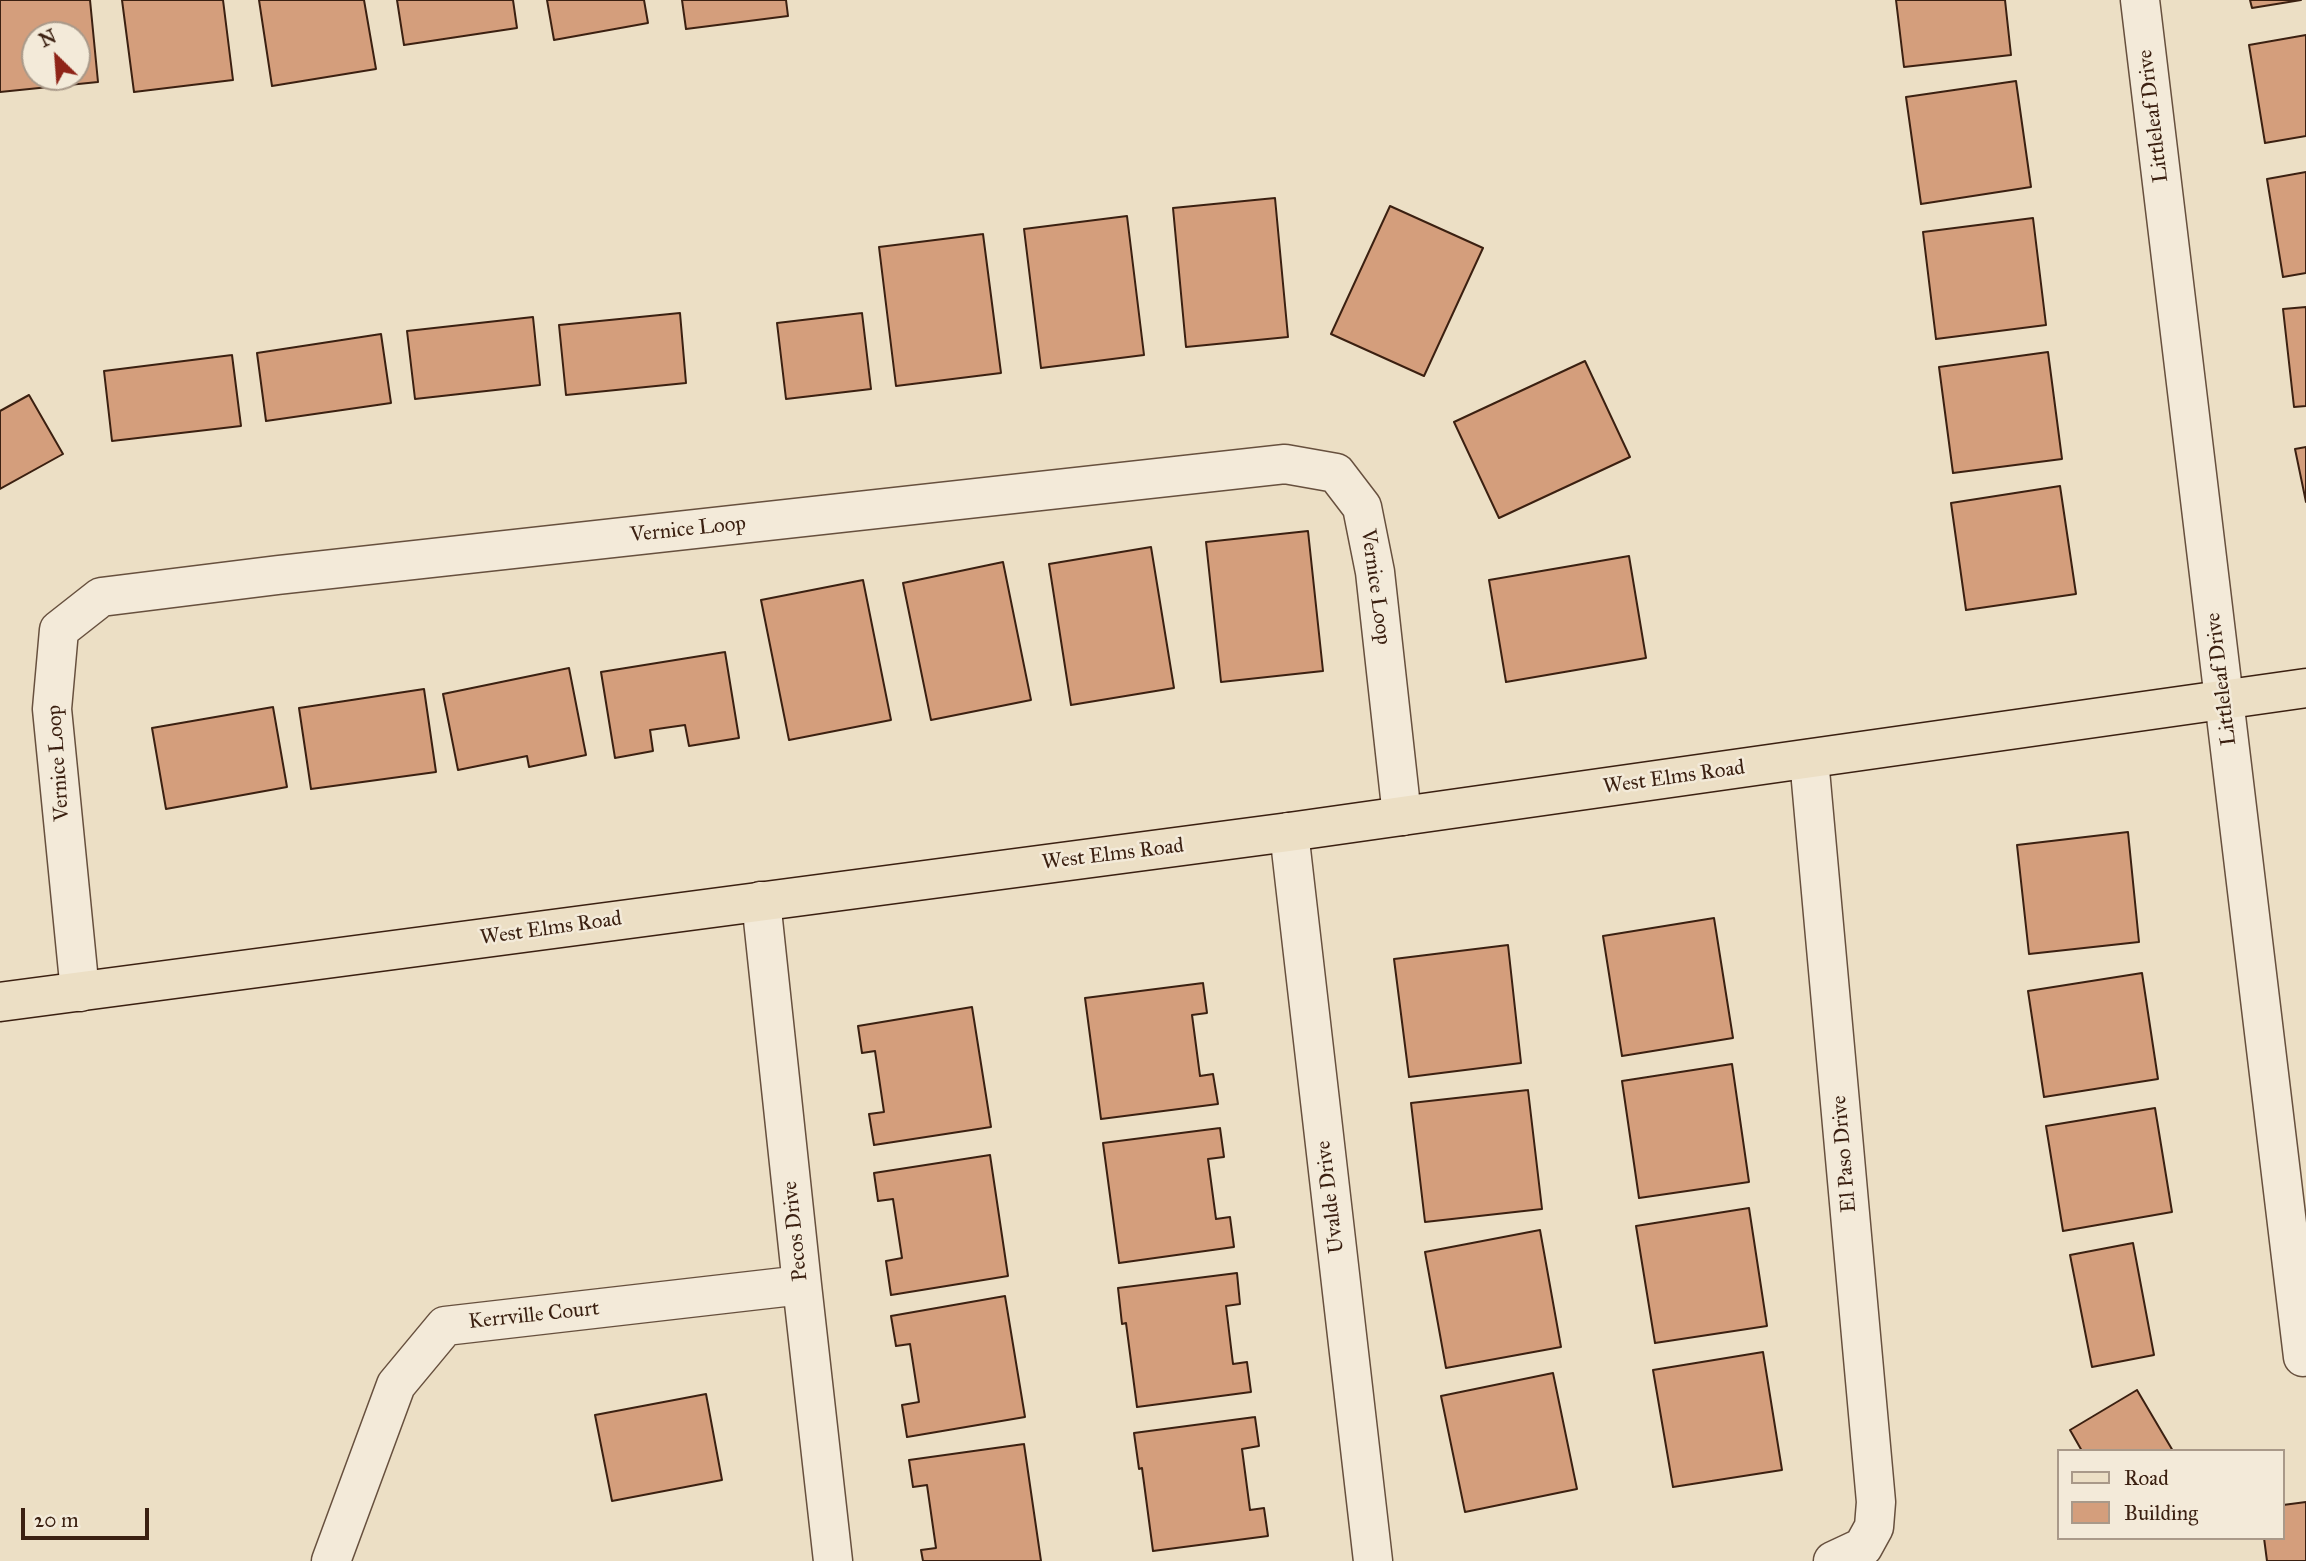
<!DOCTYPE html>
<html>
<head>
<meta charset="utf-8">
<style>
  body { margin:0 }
  #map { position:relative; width:2306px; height:1561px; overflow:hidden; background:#ecdfc5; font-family:"IM FELL Great Primer",serif }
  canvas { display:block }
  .legend { position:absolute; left:2057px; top:1449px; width:228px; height:91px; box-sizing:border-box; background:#f3ead9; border:2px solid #a99989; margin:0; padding:9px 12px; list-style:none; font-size:21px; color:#3b2011 }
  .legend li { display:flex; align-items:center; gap:14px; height:35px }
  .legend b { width:35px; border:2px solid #a99989 }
  .north { position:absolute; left:21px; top:21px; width:70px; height:70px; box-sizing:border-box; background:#f3ead9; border:2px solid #a99989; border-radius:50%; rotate:335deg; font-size:19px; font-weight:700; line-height:28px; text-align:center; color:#3b2011 }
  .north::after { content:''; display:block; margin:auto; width:24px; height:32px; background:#8f2418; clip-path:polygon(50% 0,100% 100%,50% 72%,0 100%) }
  .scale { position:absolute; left:21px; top:1508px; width:128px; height:32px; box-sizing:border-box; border:4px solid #3b2011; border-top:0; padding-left:9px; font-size:21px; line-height:24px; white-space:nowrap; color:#3b2011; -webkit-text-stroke:5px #f3ead9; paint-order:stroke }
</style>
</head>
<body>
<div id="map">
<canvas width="2306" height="1561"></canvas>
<ul class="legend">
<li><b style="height:9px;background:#ecdfc5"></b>Road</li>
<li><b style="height:19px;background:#d49e7c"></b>Building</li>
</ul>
<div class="north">N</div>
<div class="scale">20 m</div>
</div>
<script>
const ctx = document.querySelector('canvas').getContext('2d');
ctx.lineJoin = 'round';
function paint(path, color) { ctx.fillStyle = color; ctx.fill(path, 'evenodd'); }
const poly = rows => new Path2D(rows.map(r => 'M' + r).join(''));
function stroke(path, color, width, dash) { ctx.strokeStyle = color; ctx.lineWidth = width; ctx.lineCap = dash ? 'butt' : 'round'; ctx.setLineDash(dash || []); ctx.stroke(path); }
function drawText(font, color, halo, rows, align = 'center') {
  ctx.font = font + ' "IM FELL Great Primer",serif'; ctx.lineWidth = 5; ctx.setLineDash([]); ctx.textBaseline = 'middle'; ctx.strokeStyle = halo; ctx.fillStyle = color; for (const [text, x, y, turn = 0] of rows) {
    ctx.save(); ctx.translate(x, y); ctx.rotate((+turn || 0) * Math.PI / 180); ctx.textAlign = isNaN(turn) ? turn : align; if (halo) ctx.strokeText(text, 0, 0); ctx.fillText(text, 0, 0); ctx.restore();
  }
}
const building = poly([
  [0,0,90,0,98,82,0,92,0,0],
  [35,35,77,35,77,77,35,77,35,35],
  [122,0,223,0,233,80,134,92,122,0],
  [259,0,364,0,376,69,272,86,259,0],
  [397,0,513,0,517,28,404,45,397,0],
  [547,0,644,0,648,23,554,40,547,0],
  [682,0,786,0,788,16,686,29,682,0],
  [1896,0,2005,0,2011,55,1904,67,1896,0],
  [2250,0,2301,0,2252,8,2250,0],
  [2306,35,2306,136,2265,143,2249,45,2306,35],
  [2016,81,2031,187,1921,204,1906,97,2016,81],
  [2306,172,2306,273,2283,277,2267,179,2306,172],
  [1275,198,1288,337,1186,347,1173,208,1275,198],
  [1390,206,1483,248,1424,376,1331,334,1390,206],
  [1127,216,1144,355,1041,368,1024,229,1127,216],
  [2033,218,2046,325,1936,339,1923,232,2033,218],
  [983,234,1001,373,896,386,879,247,983,234],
  [2306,307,2306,406,2294,407,2283,309,2306,307],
  [680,313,686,383,566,395,559,325,680,313],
  [862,313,871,389,786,399,777,323,862,313],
  [533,317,540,385,415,399,407,331,533,317],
  [381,334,391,403,266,421,257,353,381,334],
  [2048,352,2062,459,1953,473,1939,367,2048,352],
  [232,355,241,426,112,441,104,371,232,355],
  [1585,361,1630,457,1499,518,1454,422,1585,361],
  [29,395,63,454,0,489,0,411,29,395],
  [2306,447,2306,502,2295,449,2306,447],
  [2060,486,2076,594,1966,610,1951,503,2060,486],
  [1308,531,1323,671,1221,682,1206,542,1308,531],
  [1151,547,1174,688,1071,705,1049,564,1151,547],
  [1629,556,1646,658,1506,682,1489,580,1629,556],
  [1003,562,1031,700,931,720,903,583,1003,562],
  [863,580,891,720,789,740,761,600,863,580],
  [725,652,739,738,689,746,685,725,650,730,653,751,615,758,601,672,725,652],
  [569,668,586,755,529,767,527,756,458,770,443,694,569,668],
  [424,689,436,772,311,789,299,708,424,689],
  [273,707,287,787,166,809,152,728,273,707],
  [2128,832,2139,942,2029,954,2017,845,2128,832],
  [1714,918,1733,1038,1622,1056,1603,936,1714,918],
  [1508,945,1521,1063,1409,1077,1394,959,1508,945],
  [2142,973,2158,1079,2044,1097,2028,991,2142,973],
  [1203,983,1207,1013,1192,1015,1200,1076,1213,1074,1218,1104,1101,1119,1085,998,1203,983],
  [972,1007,991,1127,874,1145,869,1114,884,1112,875,1051,862,1053,858,1026,972,1007],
  [1732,1064,1749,1182,1639,1198,1622,1081,1732,1064],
  [1528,1090,1542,1209,1425,1222,1411,1103,1528,1090],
  [2155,1108,2172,1212,2063,1231,2046,1126,2155,1108],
  [1220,1128,1224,1157,1208,1159,1216,1219,1230,1217,1234,1247,1119,1263,1103,1143,1220,1128],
  [990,1155,1008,1276,891,1295,886,1261,902,1258,893,1199,878,1201,874,1173,990,1155],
  [1749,1208,1767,1326,1655,1343,1636,1226,1749,1208],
  [1540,1230,1561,1347,1446,1368,1425,1252,1540,1230],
  [2133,1243,2154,1355,2092,1367,2070,1255,2133,1243],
  [1237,1273,1240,1304,1226,1306,1233,1364,1247,1362,1251,1392,1137,1407,1126,1323,1122,1324,1118,1288,1237,1273],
  [1005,1296,1025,1417,907,1437,902,1405,919,1402,910,1344,896,1346,891,1316,1005,1296],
  [1763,1352,1782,1470,1673,1487,1653,1370,1763,1352],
  [1553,1373,1577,1489,1465,1512,1441,1396,1553,1373],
  [2137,1390,2173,1451,2082,1451,2070,1430,2137,1390],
  [706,1394,722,1480,612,1501,595,1415,706,1394],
  [1255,1417,1259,1446,1242,1449,1250,1510,1264,1508,1268,1536,1153,1551,1142,1468,1139,1469,1134,1433,1255,1417],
  [1024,1444,1041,1561,923,1561,921,1550,936,1548,927,1485,913,1487,909,1460,1024,1444],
  [2306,1502,2306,1561,2267,1561,2264,1538,2283,1538,2283,1505,2306,1502]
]);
const minor = poly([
  [2140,0,2303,1357],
  [1809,759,1876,1502,1874,1527,1863,1547,1833,1561],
  [1289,832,1373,1561],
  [761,901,802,1285,833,1561],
  [80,992,52,709,59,630,101,597,278,575,1285,464,1336,473,1362,507,1375,572,1402,816],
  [331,1561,396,1385,445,1326,802,1285]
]);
const major = poly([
  [0,1002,1289,832,2306,688]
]);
const streetNames = [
  ["Littleleaf Drive",2154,116,-97],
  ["Vernice Loop",688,530,-6],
  ["Vernice Loop",1375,587,82],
  ["Littleleaf Drive",2222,679,-97],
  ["Vernice Loop",59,763,-94],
  ["West Elms Road",1674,778,-8],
  ["West Elms Road",1113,855,-7],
  ["West Elms Road",551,929,-8],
  ["El Paso Drive",1845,1154,-95],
  ["Uvalde Drive",1331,1197,-97],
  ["Pecos Drive",796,1231,-96],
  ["Kerrville Court",534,1316,-6]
];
paint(building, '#d49e7c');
stroke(building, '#3b2011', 2);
stroke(minor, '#67503e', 41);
stroke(major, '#3b2011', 41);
stroke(minor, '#f3ead9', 38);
stroke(major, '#ecdfc5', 38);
drawText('21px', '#3b2011', '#f3ead9', streetNames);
</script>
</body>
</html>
